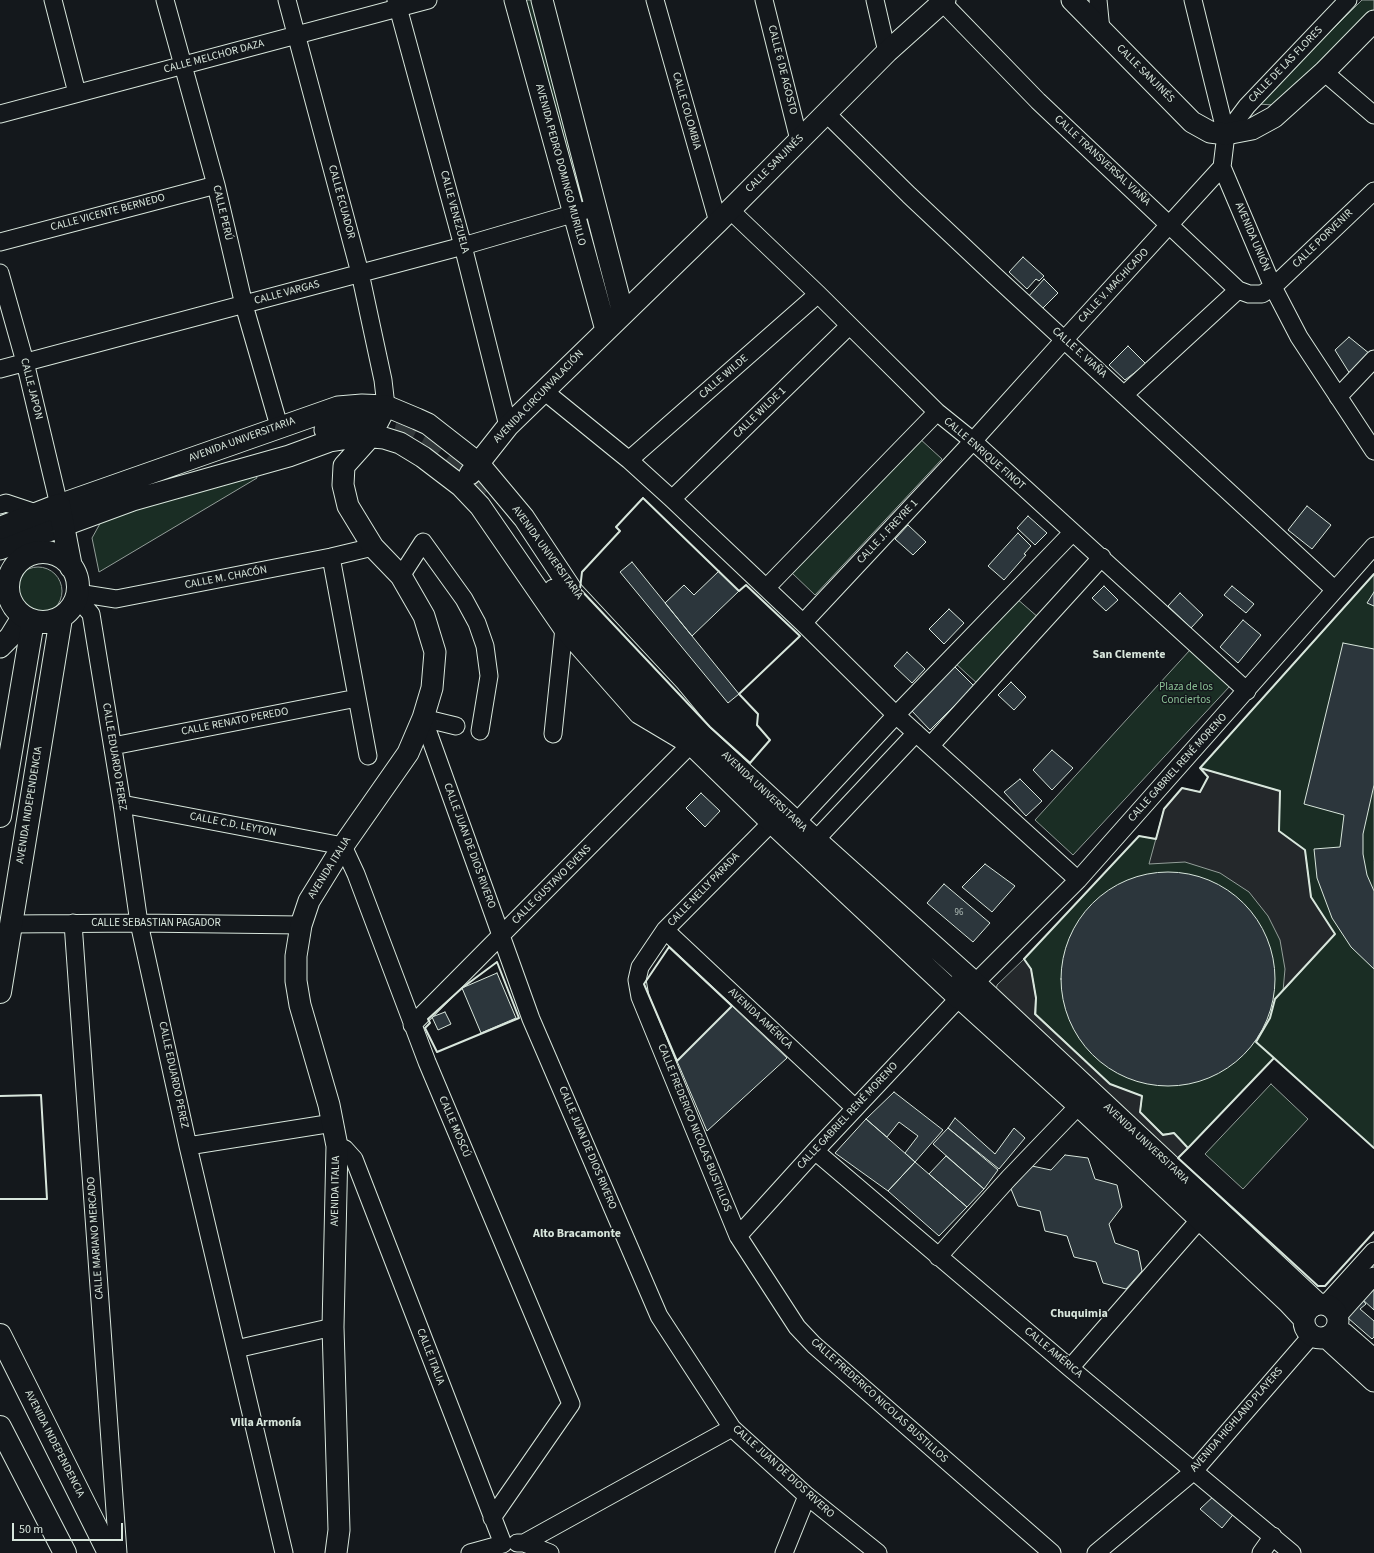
<!DOCTYPE html>
<html>
<head>
<meta charset="utf-8">
<style>
  body { margin:0 }
  #map { position:relative; width:1374px; height:1553px; overflow:hidden; background:#14181c; font-family:"Source Sans 3",sans-serif }
  canvas { display:block }
  .scale { position:absolute; left:12px; top:1523px; width:111px; height:18px; box-sizing:border-box; border:2px solid #d8e6dc; border-top:0; padding-left:5px; font-size:12px; line-height:14px; white-space:nowrap; color:#d8e6dc; -webkit-text-stroke:3px #14181c; paint-order:stroke }
</style>
</head>
<body>
<div id="map">
<canvas width="1374" height="1553"></canvas>
<div class="scale">50 m</div>
</div>
<script>
const ctx = document.querySelector('canvas').getContext('2d');
ctx.lineJoin = 'round';
function paint(path, color) { ctx.fillStyle = color; ctx.fill(path, 'evenodd'); }
const poly = rows => new Path2D(rows.map(r => 'M' + r).join(''));
function stroke(path, color, width, dash) { ctx.strokeStyle = color; ctx.lineWidth = width; ctx.lineCap = dash ? 'butt' : 'round'; ctx.setLineDash(dash || []); ctx.stroke(path); }
function drawText(font, color, halo, rows, align = 'center') {
  ctx.font = font + ' "Source Sans 3",sans-serif'; ctx.lineWidth = 3; ctx.setLineDash([]); ctx.textBaseline = 'middle'; ctx.strokeStyle = halo; ctx.fillStyle = color; for (const [text, x, y, turn = 0] of rows) {
    ctx.save(); ctx.translate(x, y); ctx.rotate((+turn || 0) * Math.PI / 180); ctx.textAlign = isNaN(turn) ? turn : align; if (halo) ctx.strokeText(text, 0, 0); ctx.fillText(text, 0, 0); ctx.restore();
  }
}
const green = poly([
  [522,0,535,0,588,197,576,200,522,0],
  [1362,0,1374,0,1374,11,1273,105,1258,104,1362,0],
  [919,438,942,459,815,595,792,573,919,438],
  [255,470,257,478,99,572,92,538,102,520,255,470],
  '14 591a24 24 0 1 1 48 0a24 24 0 1 1-48 0Z',
  [1374,574,1374,1148,1274,1058,1188,1148,1174,1133,1163,1135,1140,1112,1142,1096,1110,1084,1035,1014,1036,998,1031,969,1024,959,1139,836,1156,839,1164,809,1182,788,1200,792,1208,777,1200,768,1374,574],
  [1016,598,1039,618,979,685,955,663,1016,598],
  [1190,650,1230,686,1073,855,1035,820,1190,650],
  [1271,1084,1308,1119,1243,1189,1205,1154,1271,1084]
]);
const parking = poly([
  [1200,768,1280,791,1279,831,1305,850,1311,897,1335,934,1283,991,1285,969,1280,940,1268,916,1249,892,1220,873,1185,862,1149,864,1164,809,1182,788,1200,792,1208,777,1200,768],
  [1024,959,1031,969,1036,998,1036,1014,1110,1084,1142,1096,1140,1112,1163,1134,1174,1133,1188,1148,1175,1160,996,992,997,985,1024,959]
]);
const building = poly([
  [1023,257,1044,276,1039,281,1036,279,1027,289,1009,272,1023,257],
  [1044,279,1058,293,1040,311,1027,298,1044,279],
  [1349,337,1370,354,1350,374,1335,350,1349,337],
  [1128,346,1146,364,1125,380,1109,365,1128,346],
  [1307,506,1331,525,1312,549,1288,530,1307,506],
  [1028,516,1047,533,1035,545,1017,528,1028,516],
  [908,525,926,542,913,555,895,539,908,525],
  [1018,533,1031,546,1024,554,1026,555,1004,580,988,566,1018,533],
  [632,562,739,694,728,703,620,572,632,562],
  [719,571,739,591,692,636,665,603,684,585,694,595,719,571],
  [1104,586,1118,600,1106,611,1092,598,1104,586],
  [1232,586,1254,604,1246,613,1224,595,1232,586],
  [1374,592,1374,606,1367,603,1374,592],
  [1180,593,1203,615,1191,628,1168,606,1180,593],
  [949,609,964,623,944,644,929,629,949,609],
  [1243,620,1261,635,1238,663,1220,647,1243,620],
  [1343,643,1374,649,1374,785,1363,834,1363,854,1367,875,1374,891,1374,969,1351,947,1332,918,1317,878,1314,849,1340,847,1344,815,1304,804,1343,643],
  [907,652,925,669,912,683,894,666,907,652],
  [955,667,974,686,930,730,911,710,955,667],
  [1011,682,1026,697,1014,710,998,695,1011,682],
  [1052,750,1073,768,1052,790,1033,770,1052,750],
  [1020,779,1042,801,1026,816,1004,792,1020,779],
  [701,793,720,811,705,827,686,808,701,793],
  [985,864,1015,886,992,912,962,887,985,864],
  '1061 979a107 107 0 1 1 214 0a107 107 0 1 1-214 0Z',
  [944,884,990,923,973,942,927,903,944,884],
  [497,973,516,1018,481,1033,462,988,497,973],
  [732,1006,787,1058,707,1131,677,1061,732,1006],
  [445,1012,451,1024,438,1030,432,1017,445,1012],
  [894,1092,943,1130,915,1162,905,1153,918,1136,899,1122,887,1137,866,1119,894,1092],
  [955,1118,995,1154,1014,1128,1025,1138,999,1169,948,1128,955,1118],
  [866,1119,915,1162,888,1191,835,1153,866,1119],
  [948,1128,998,1170,984,1189,933,1144,948,1128],
  [1065,1155,1088,1158,1095,1179,1117,1185,1122,1207,1109,1224,1115,1243,1138,1251,1142,1271,1126,1289,1103,1283,1096,1262,1074,1257,1067,1236,1045,1231,1040,1211,1018,1206,1011,1189,1032,1166,1051,1170,1065,1155],
  [946,1156,984,1189,967,1207,929,1174,946,1156],
  [915,1162,967,1207,939,1236,888,1191,915,1162],
  [1371,1287,1374,1290,1374,1310,1361,1298,1371,1287],
  [1361,1298,1366,1304,1360,1309,1374,1321,1374,1337,1372,1339,1348,1318,1350,1308,1361,1298],
  [1216,1494,1236,1511,1222,1528,1200,1509,1216,1494]
]);
const majorTunnel = poly([
  [365,420,405,429,436,445,463,468,487,494]
]);
const minor = poly([
  [53,0,77,93],
  [165,0,216,185,244,305,279,426],
  [287,0,360,273,383,380,386,406],
  [396,0,463,246,508,426],
  [655,0,718,222],
  [764,0,799,140],
  [875,0,887,52],
  [1098,0,1101,30],
  [1193,0,1226,134,1222,167,1273,287,1299,337,1374,451],
  [942,2,1038,101,1238,290,1249,294,1262,294,1273,287,1374,191],
  [1324,72,1374,115],
  [826,113,909,195,995,276,1335,590],
  [0,114,428,0],
  [1226,134,1247,106,1348,0],
  [729,209,818,294,937,412,973,441,1247,691],
  [0,242,216,185],
  [0,273,25,362,59,505],
  [0,369,463,246,596,207],
  [544,391,629,460,672,499,803,623,896,715,1078,880],
  [1125,394,1238,290],
  [1338,397,1374,359],
  [629,460,818,294],
  [672,499,849,326],
  [0,505,6,503,39,514],
  [331,557,368,756],
  [401,576,423,542,464,599,477,623,485,646,489,676,480,731],
  [766,588,937,412],
  [78,593,116,599,331,557,373,547],
  [77,598,91,614,122,804,139,923,188,1146,284,1553],
  [803,623,973,441,1064,340,1222,167],
  [423,718,531,1019,659,1316,732,1428,807,1496,878,1553],
  [423,718,456,726],
  [553,734,564,628],
  [931,745,1102,557],
  [113,746,357,698],
  [122,804,343,846,356,874,427,1062,571,1404,492,1518],
  [780,814,665,930,640,967,637,980,640,997,738,1236,797,1327,814,1345,1052,1553],
  [788,831,896,715,1072,533],
  [808,848,916,733],
  [73,923,118,1553],
  [11,924,139,923,301,925],
  [665,930,855,1108],
  [975,983,1078,880,1374,546],
  [412,1025,691,744],
  [188,1146,333,1123],
  [337,1146,345,1149,354,1159,503,1544,470,1553],
  [815,1151,1070,1368,1292,1553],
  [738,1236,815,1151,959,998],
  [938,1257,1009,1178,1087,1097],
  [1326,1304,1374,1251],
  [1338,1316,1374,1276],
  [236,1349,333,1327],
  [1070,1368,1208,1210],
  [517,1543,524,1543,550,1553],
  [524,1543,732,1428],
  [784,1553,807,1496],
  [1096,1553,1194,1471,1312,1335],
  [1261,1553,1273,1536]
]);
const major = poly([
  [515,0,606,330],
  [542,0,623,313],
  [1072,0,1192,122,1210,132,1226,134,1252,129,1274,117,1324,72,1374,21],
  [325,430,365,420],
  [470,474,508,426,718,222,887,52,945,0],
  [0,549,133,500,289,456,330,441,362,436,384,438,400,443,423,457,461,486,480,506,564,628,639,713,691,744,771,822,959,998,966,1001,973,999,977,994,977,987,973,981,963,980,956,988,957,995],
  [19,561,59,505,338,407,362,405,386,406,417,419,428,424,478,463,524,518,573,592,669,695,703,736,816,840,973,981],
  [554,590,567,609,659,706,677,727],
  [0,647,10,637,23,616],
  [976,984,1318,1304],
  [962,1000,1079,1106,1288,1302,1304,1319],
  '1304 1321a17 17 0 1 1 34 0a17 17 0 1 1-34 0Z',
  [1343,1333,1374,1360],
  [1326,1337,1374,1381],
  [336,1553,339,1530,333,1327,337,1146,329,1105,300,1005,296,981,296,956,301,925,309,901,343,846,408,753,423,718,432,688,435,652,424,616,401,576,373,547,348,506,343,485,344,466,370,437,386,406]
]);
const highway = poly([
  [0,528,59,505,71,567],
  '8 587a35 35 0 1 1 70 0a35 35 0 1 1-70 0Z',
  [0,816,33,621],
  [0,992,61,618],
  [0,1335,109,1553],
  [0,1427,65,1553]
]);
const wall = poly([
  [643,498,739,591,746,585,800,636,739,694,758,714,757,725,770,740,750,763,710,727,580,589,582,572,620,531,616,527,643,498],
  [1374,574,1200,768,1208,777,1200,792,1182,788,1164,809,1156,839,1139,836,1024,959,1031,969,1036,998,1035,1014,1110,1084,1142,1096,1140,1112,1163,1135,1174,1133,1188,1148,1274,1058,1374,1148],
  [1200,768,1280,791,1279,831,1305,850,1311,897,1335,934,1275,999,1270,1018,1256,1042,1274,1058],
  [669,947,732,1006,677,1061,644,984,669,947],
  [497,962,519,1018,437,1052,425,1028,430,1023,428,1019,462,988,497,962],
  [0,1096,41,1095,47,1199,0,1199],
  [1189,1147,1178,1158,1318,1286,1325,1286,1374,1232]
]);
const numberNames = [
  ["96",959,913]
];
const streetNames = [
  ["CALLE MELCHOR DAZA",214,57,-15],
  ["CALLE DE LAS FLORES",1286,65,-46],
  ["CALLE 6 DE AGOSTO",782,70,76],
  ["CALLE SANJINÉS",1145,74,45],
  ["CALLE COLOMBIA",686,111,74],
  ["CALLE TRANSVERSAL VIAÑA",1102,161,43],
  ["CALLE SANJINÉS",775,164,-45],
  ["AVENIDA PEDRO DOMINGO MURILLO",560,165,75],
  ["CALLE ECUADOR",341,202,75],
  ["CALLE VENEZUELA",454,212,75],
  ["CALLE VICENTE BERNEDO",108,213,-15],
  ["CALLE PERÚ",222,213,77],
  ["AVENIDA UNIÓN",1252,237,67],
  ["CALLE PORVENIR",1323,239,-44],
  ["CALLE V. MACHICADO",1114,286,-47],
  ["CALLE VARGAS",287,293,-15],
  ["CALLE E. VIAÑA",1079,353,42],
  ["CALLE WILDE",724,377,-41],
  ["CALLE JAPON",31,389,76],
  ["AVENIDA CIRCUNVALACIÓN",539,397,-46],
  ["CALLE WILDE 1",760,413,-44],
  ["AVENIDA UNIVERSITARIA",242,440,-20],
  ["CALLE ENRIQUE FINOT",984,454,41],
  ["CALLE J. FREYRE 1",888,532,-47],
  ["AVENIDA UNIVERSITARIA",547,553,54],
  ["CALLE M. CHACÓN",226,578,-11],
  ["CALLE RENATO PEREDO",235,722,-11],
  ["CALLE EDUARDO PEREZ",114,757,81],
  ["CALLE GABRIEL RENÉ MORENO",1178,768,-48],
  ["AVENIDA UNIVERSITARIA",764,792,43],
  ["AVENIDA INDEPENDENCIA",30,805,-81],
  ["CALLE C.D. LEYTON",233,825,11],
  ["CALLE JUAN DE DIOS RIVERO",469,846,70],
  ["AVENIDA ITALIA",330,868,-58],
  ["CALLE GUSTAVO EVENS",552,885,-45],
  ["CALLE NELLY PARADA",704,890,-46],
  ["CALLE SEBASTIAN PAGADOR",156,924],
  ["AVENIDA AMÉRICA",760,1019,43],
  ["CALLE EDUARDO PEREZ",173,1075,78],
  ["CALLE GABRIEL RENÉ MORENO",848,1116,-47],
  ["CALLE MOSCÚ",454,1127,67],
  ["CALLE FREDERICO NICOLAS BUSTILLOS",694,1128,68],
  ["AVENIDA UNIVERSITARIA",1146,1144,43],
  ["CALLE JUAN DE DIOS RIVERO",587,1148,67],
  ["AVENIDA ITALIA",336,1191,-89],
  ["CALLE MARIANO MERCADO",96,1238,-94],
  ["CALLE AMÉRICA",1053,1353,40],
  ["CALLE ITALIA",430,1357,69],
  ["CALLE FREDERICO NICOLAS BUSTILLOS",879,1401,42],
  ["AVENIDA HIGHLAND PLAYERS",1237,1420,-49],
  ["AVENIDA INDEPENDENCIA",54,1444,63],
  ["CALLE JUAN DE DIOS RIVERO",783,1472,42]
];
const parkNames = [
  ["Plaza de los",1186,688],
  ["Conciertos",1186,701]
];
const neighbourhoodNames = [
  ["San Clemente",1129,655],
  ["Alto Bracamonte",577,1234],
  ["Chuquimia",1079,1314],
  ["Villa Armonía",266,1423]
];
paint(green, '#1a2d24');
stroke(green, '#939e99', 1);
paint(parking, '#24282b');
stroke(parking, '#939e99', 1);
paint(building, '#2c363c');
stroke(building, '#d8e6dc', 1);
stroke(majorTunnel, '#313739', 21, [21, 10]);
stroke(minor, '#d8e6dc', 19);
stroke(major, '#d8e6dc', 23);
stroke(highway, '#d8e6dc', 24);
stroke(minor, '#14181c', 17);
stroke(major, '#14181c', 21);
stroke(highway, '#14181c', 22);
stroke(wall, '#d8e6dc', 2);
drawText('9px', '#adbab4', null, numberNames);
drawText('11px', '#d8e6dc', '#14181c', streetNames);
drawText('11px', '#8ac095', '#14181c', parkNames);
drawText('bold 12px', '#d8e6dc', '#14181c', neighbourhoodNames);
</script>
</body>
</html>
